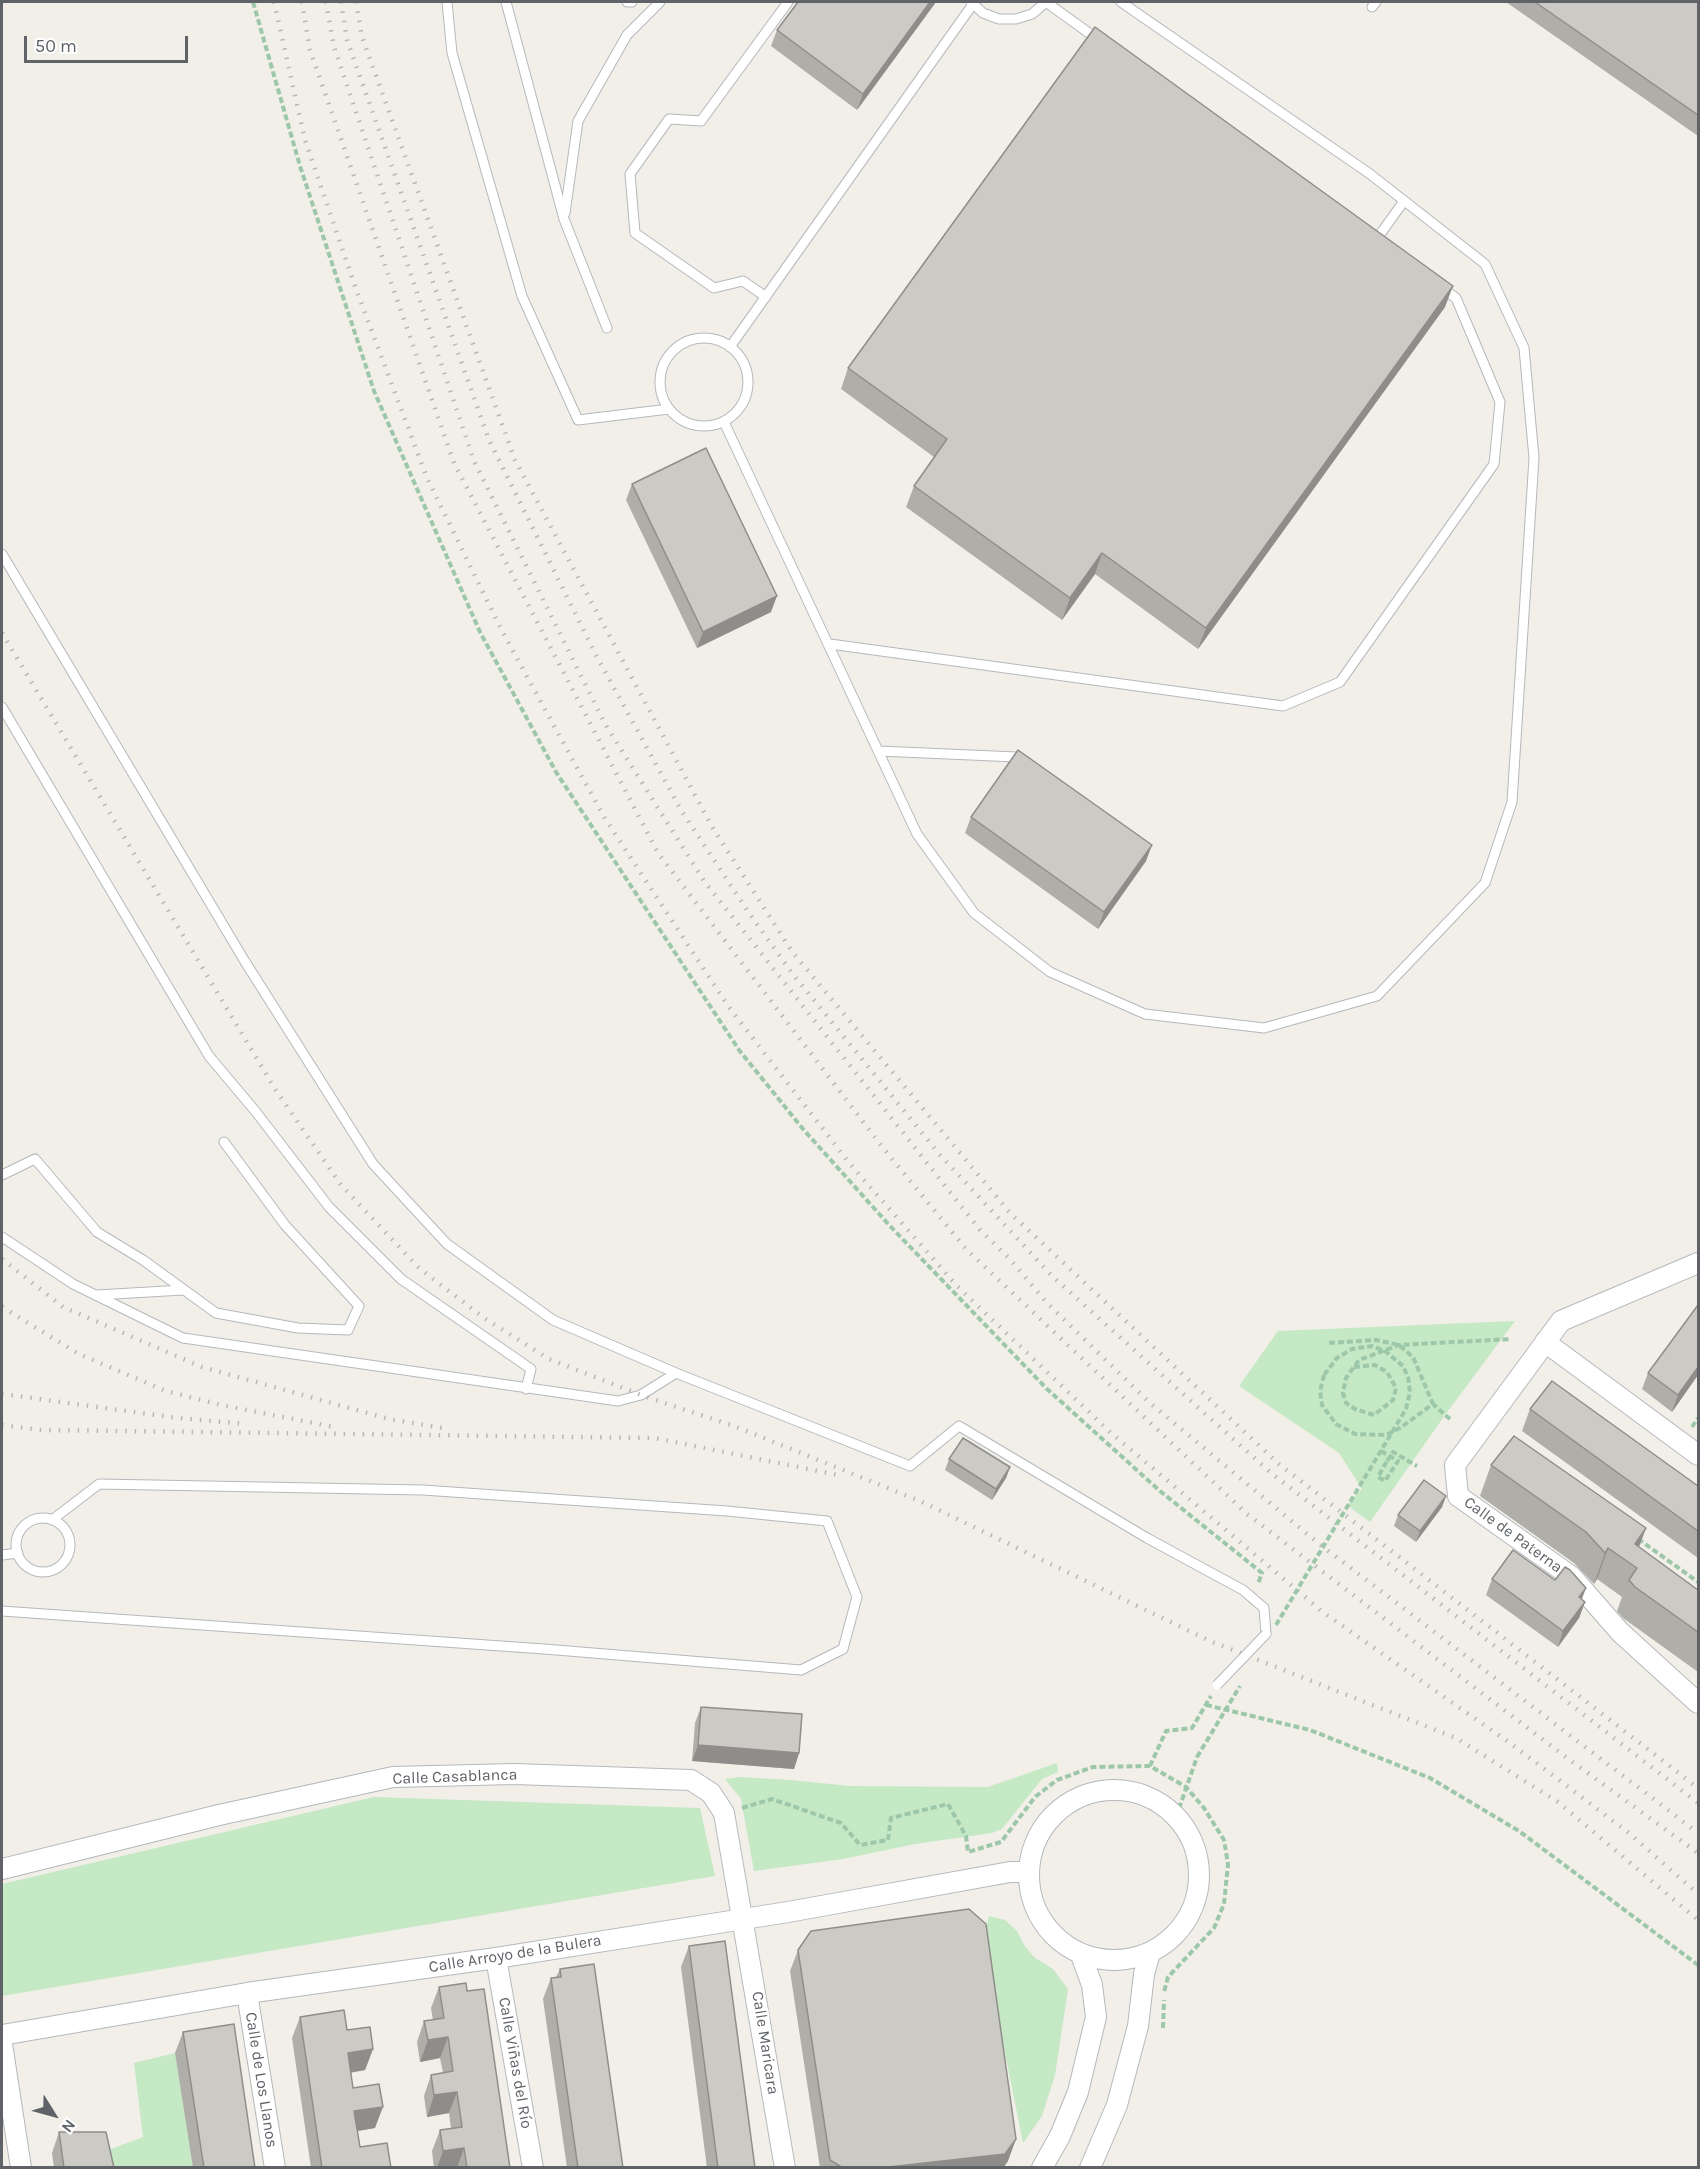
<!DOCTYPE html>
<html>
<head>
<meta charset="utf-8">
<style>
  body { margin:0 }
  #map { position:relative; width:1700px; height:2169px; overflow:hidden; background:#f1efe8; font-family:Karla,sans-serif }
  canvas { display:block }
  .frame { position:absolute; inset:0; border:3px solid #5f6368; pointer-events:none }
  .north { position:absolute; left:24px; top:2085px; width:60px; height:60px; -webkit-text-stroke:4px #fff; paint-order:stroke; rotate:127deg; font-size:16px; font-weight:700; line-height:24px; text-align:center; color:#5f6368 }
  .north::after { content:''; display:block; margin:auto; width:21px; height:27px; background:#5f6368; clip-path:polygon(50% 0,100% 100%,50% 72%,0 100%) }
  .scale { position:absolute; left:24px; top:36px; width:164px; height:27px; box-sizing:border-box; border:3px solid #5f6368; border-top:0; padding-left:8px; font-size:18px; line-height:21px; white-space:nowrap; color:#5f6368; -webkit-text-stroke:4px #fff; paint-order:stroke }
</style>
</head>
<body>
<div id="map">
<canvas width="1700" height="2169"></canvas>
<div class="frame"></div>
<div class="north">N</div>
<div class="scale">50 m</div>
</div>
<script>
const ctx = document.querySelector('canvas').getContext('2d');
ctx.lineJoin = 'round';
function paint(path, color) { ctx.fillStyle = color; ctx.fill(path, 'evenodd'); }
const poly = rows => new Path2D(rows.map(r => 'M' + r).join(''));
function stroke(path, color, width, dash) { ctx.strokeStyle = color; ctx.lineWidth = width; ctx.lineCap = dash ? 'butt' : 'round'; ctx.setLineDash(dash || []); ctx.stroke(path); }
function drawText(font, color, halo, rows, align = 'center') {
  ctx.font = font + ' Karla,sans-serif'; ctx.lineWidth = 4.5; ctx.setLineDash([]); ctx.textBaseline = 'middle'; ctx.strokeStyle = halo; ctx.fillStyle = color; for (const [text, x, y, turn = 0] of rows) {
    ctx.save(); ctx.translate(x, y); ctx.rotate((+turn || 0) * Math.PI / 180); ctx.textAlign = isNaN(turn) ? turn : align; if (halo) ctx.strokeText(text, 0, 0); ctx.fillText(text, 0, 0); ctx.restore();
  }
}
const green = poly([
  [1515,1321,1445,1415,1370,1522,1347,1505,1362,1489,1339,1453,1239,1386,1278,1331],
  [1057,1763,1058,1772,1042,1779,1002,1829,992,1833,915,1844,843,1859,754,1871,741,1799,725,1779,740,1777,790,1780,850,1786,988,1787],
  [374,1797,700,1808,715,1876,2,1996,2,1884],
  [989,1916,1005,1920,1017,1931,1024,1945,1034,1957,1053,1969,1068,1989,1055,2075,1042,2116,1023,2143,998,2018,986,1930],
  [175,2053,193,2167,101,2167,98,2154,143,2137,134,2063]
]);
const path = poly([
  [253,2,300,166,374,391,480,632,556,772,739,1050,803,1129,890,1226,1047,1389,1160,1491,1262,1573,1258,1584],
  [1329,1343,1376,1340,1399,1345,1413,1357,1433,1404],
  [1354,1367,1375,1365,1387,1372,1396,1388,1393,1400,1374,1415,1355,1409,1346,1403,1343,1393,1346,1378,1359,1360,1399,1345,1511,1339],
  [1324,1375,1320,1391,1322,1405,1336,1424,1355,1434,1386,1435,1400,1428,1433,1404,1450,1419],
  [1692,1427,1698,1418],
  [1387,1461,1393,1452,1417,1466],
  [1638,1539,1698,1582],
  [1206,1705,1310,1730,1430,1778,1519,1831,1698,1965],
  [1150,1766,1166,1731,1192,1728,1211,1696],
  [742,1808,772,1799,841,1823,860,1845,888,1840,891,1818,948,1804,966,1836,968,1852,1001,1842,1035,1797,1057,1780,1093,1767,1150,1766,1186,1787,1204,1808,1224,1840,1228,1864,1224,1904,1214,1928,1168,1977,1164,1992],
  [1176,1817,1197,1757],
  [1163,2028,1164,2000]
]);
const lane = poly([
  [447,2,452,53,522,296,578,420,669,409],
  [506,2,564,219,607,328],
  [627,2,632,2],
  [971,2,983,13,999,19,1016,19,1032,14,1046,2],
  [1046,2,1100,41],
  [1372,7,1376,2],
  [565,213,578,121,627,35,660,2],
  [1376,240,1404,201],
  [766,297,743,281,714,288,635,233,630,174,669,119,701,121,788,2],
  '660 382a44 44 0 1 1 88 0a44 44 0 1 1-88 0Z',
  [730,347,973,4],
  [724,422,917,834,974,913,1050,972,1145,1014,1264,1028,1377,996,1485,883,1512,802,1534,458,1524,348,1485,264,1370,174,1121,2],
  [2,554,244,960,373,1164,447,1244,553,1320,676,1373,910,1466,959,1426,1147,1538,1243,1590,1264,1608,1266,1634],
  [830,644,1283,706,1340,682,1494,464,1500,402,1456,298,1442,288],
  [2,707,209,1056,256,1112,329,1207,401,1279,531,1369,526,1389],
  [879,751,1016,757,1024,763],
  [2,1175,35,1159,97,1232,143,1260,216,1313,298,1328,348,1330,359,1306,285,1225,224,1142],
  [2,1237,73,1284,183,1338,618,1401,641,1395,676,1373],
  [97,1295,183,1290],
  '16 1545a27 27 0 1 1 54 0a27 27 0 1 1-54 0Z',
  [2,1555,18,1553],
  [2,1611,544,1649,801,1670,843,1649,857,1597,827,1521,727,1511,423,1490,99,1484,52,1520]
]);
const street = poly([
  [1698,1263,1561,1321,1455,1465,1458,1496,1572,1577,1620,1632,1698,1703],
  [1545,1342,1698,1455],
  '1029 1875a85 85 0 1 1 170 0a85 85 0 1 1-170 0Z',
  [2,1869,219,1815,393,1777,514,1774,691,1780,711,1793,724,1813,785,2168],
  [496,1958,533,2168],
  [247,1993,275,2168],
  [2,2035,247,1993,496,1958,788,1912,1010,1872,1028,1872],
  [2,2044,21,2168],
  [1042,2168,1060,2136,1078,2092,1096,2017,1092,1985,1081,1955],
  [1090,2168,1117,2105,1138,2026,1144,1974,1150,1953]
]);
const rail = poly([
  [274,2,305,140,356,289,427,478,501,629,604,817,728,1006,850,1164,957,1286,1110,1432,1324,1613,1510,1743,1629,1833,1698,1894],
  [302,2,310,50,454,463,658,853,880,1144,966,1249,1247,1514,1567,1758,1698,1853],
  [326,2,334,47,474,461,605,724,704,881,980,1230,1010,1259,1046,1302,1150,1403,1318,1543,1698,1833],
  [341,2,347,40,489,440,597,657,681,810,749,913,792,973,940,1155,1052,1276,1271,1473,1698,1803],
  [356,2,362,37,515,460,711,825,793,953,1011,1214,1279,1464,1698,1788],
  [2,633,275,1089,341,1185,419,1268,484,1318,549,1359,641,1395,734,1426,920,1501,1210,1641,1456,1738,1558,1802,1698,1920],
  [2,1259,63,1307,202,1367,389,1419,449,1429],
  [2,1307,79,1354,166,1391,221,1405,334,1427],
  [2,1394,178,1418,247,1424],
  [2,1425,41,1430,655,1438,838,1475]
]);
const pathBridge = poly([
  [1381,1451,1398,1461,1385,1481,1378,1477,1387,1461],
  [1276,1625,1406,1409,1410,1392,1408,1377,1403,1366,1385,1351,1372,1346,1352,1349,1337,1358,1324,1375],
  [1197,1757,1240,1686]
]);
const laneBridge = poly([
  [1217,1685,1266,1634]
]);
const wall = poly([
  [798,2,936,2,857,110,771,46,777,30],
  [1506,2,1698,2,1698,136],
  [1445,307,1198,649,1095,574,1062,620,906,507,914,486,934,457,841,389,848,368],
  [632,484,771,612,697,648,626,500],
  [971,817,1146,861,1098,929,965,833],
  [1648,1373,1698,1375,1672,1412,1642,1389],
  [1530,1409,1698,1486,1698,1558,1522,1431],
  [949,1459,1010,1467,1006,1478,992,1500,945,1470],
  [1491,1465,1646,1528,1639,1547,1698,1590,1698,1672,1623,1618,1617,1611,1622,1597,1597,1579,1594,1584,1574,1563,1480,1496],
  [1446,1496,1442,1507,1416,1542,1394,1526,1398,1515],
  [1492,1579,1581,1599,1585,1602,1579,1618,1558,1647,1486,1595],
  [701,1707,799,1753,794,1769,692,1761,695,1723],
  [689,1946,755,2168,707,2168,681,1967],
  [798,1950,1008,2161,1003,2168,820,2168,790,1971],
  [560,1969,623,2168,567,2168,543,1999,551,1978,556,1977],
  [439,1987,467,1991,510,2168,434,2168,432,2151,440,2130,451,2128,449,2113,427,2117,424,2096,431,2075,443,2073,440,2058,420,2062,417,2042,424,2021,433,2020,431,2008],
  [300,2017,347,2030,373,2049,365,2070,350,2073,353,2088,375,2128,357,2131,360,2147,391,2168,311,2168,292,2038],
  [183,2032,255,2168,193,2168,175,2053],
  [59,2132,114,2168,54,2168,52,2153]
]);
const shadedWall = poly([
  [930,2,936,2,857,110,863,94],
  [1453,286,1445,307,1198,649,1206,628],
  [1102,553,1095,574,1062,620,1070,598],
  [777,596,771,612,697,648,703,632],
  [1152,845,1146,861,1098,929,1104,912],
  [1698,1367,1698,1375,1672,1412,1678,1395],
  [1010,1467,1006,1478,992,1500,996,1489],
  [1446,1496,1442,1507,1416,1542,1420,1531],
  [1646,1528,1634,1559,1635,1544],
  [1608,1548,1597,1579,1594,1584,1605,1553],
  [1586,1588,1580,1604,1579,1597],
  [1585,1602,1579,1618,1558,1647,1563,1631],
  [698,1745,799,1753,794,1769,692,1761],
  [448,2037,440,2058,420,2062,428,2040],
  [373,2049,365,2070,340,2074,348,2053],
  [457,2092,449,2113,427,2117,434,2095],
  [383,2107,375,2128,346,2133,354,2111],
  [1016,2139,1008,2161,1003,2168,880,2168],
  [464,2148,457,2168,437,2168,443,2151]
]);
const building = poly([
  [798,2,930,2,863,94,777,30,798,2],
  [1535,2,1698,2,1698,115,1535,2],
  [1095,27,1453,286,1206,628,1102,553,1070,598,914,486,947,439,848,368,1095,27],
  [706,448,777,596,703,632,632,484,706,448],
  [1018,750,1152,845,1104,912,971,817,1018,750],
  [1698,1305,1698,1367,1678,1395,1648,1373,1698,1305],
  [1552,1381,1698,1486,1698,1531,1530,1409,1552,1381],
  [1514,1436,1646,1528,1635,1544,1698,1590,1698,1632,1635,1587,1629,1580,1637,1568,1608,1548,1605,1553,1586,1532,1491,1465,1514,1436],
  [963,1438,1010,1467,996,1489,949,1459,963,1438],
  [1424,1480,1446,1496,1420,1531,1398,1515,1424,1480],
  [1513,1550,1555,1580,1565,1567,1570,1570,1586,1588,1579,1597,1585,1602,1563,1631,1492,1579,1513,1550],
  [701,1707,802,1714,799,1753,698,1745,701,1707],
  [969,1909,986,1924,1016,2139,1005,2154,880,2168,843,2168,830,2160,798,1950,811,1931,969,1909],
  [725,1941,755,2168,718,2168,689,1946,725,1941],
  [594,1964,623,2168,578,2168,551,1978,561,1977,560,1969,594,1964],
  [466,1983,467,1991,484,1989,510,2168,467,2168,464,2148,443,2151,440,2130,462,2127,457,2092,434,2095,431,2075,453,2071,448,2037,428,2040,424,2021,444,2018,439,1987,466,1983],
  [344,2010,347,2030,370,2027,373,2049,348,2053,353,2088,379,2084,383,2107,354,2111,360,2147,387,2143,391,2168,322,2168,300,2017,344,2010],
  [234,2024,255,2168,204,2168,183,2032,234,2024],
  [59,2132,106,2132,114,2168,64,2168,59,2132]
]);
const streetNames = [
  ["Calle de Paterna",1513,1535,36],
  ["Calle Casablanca",455,1777,-2],
  ["Calle Arroyo de la Bulera",515,1954,-9],
  ["Calle Maricara",765,2043,81],
  ["Calle Viñas del Río",515,2063,80],
  ["Calle de Los Llanos",261,2080,81]
];
paint(green, '#c5e8c5');
stroke(lane, '#b5b8bc', 11);
stroke(street, '#b5b8bc', 22);
stroke(path, '#9cc7a9', 4, [6, 3]);
stroke(lane, '#fff', 9);
stroke(street, '#fff', 20);
stroke(rail, '#b6b7b8', 4.5, [1.5, 8]);
stroke(laneBridge, '#b5b8bc', 11, []);
stroke(pathBridge, '#9cc7a9', 4, [6, 3]);
stroke(laneBridge, '#fff', 9);
paint(wall, '#afaea9');
paint(shadedWall, '#8f8d8a');
paint(building, '#cccac5');
stroke(building, '#8f8d8a', 1.5);
drawText('16px', '#5f6368', '#fff', streetNames);
</script>
</body>
</html>
